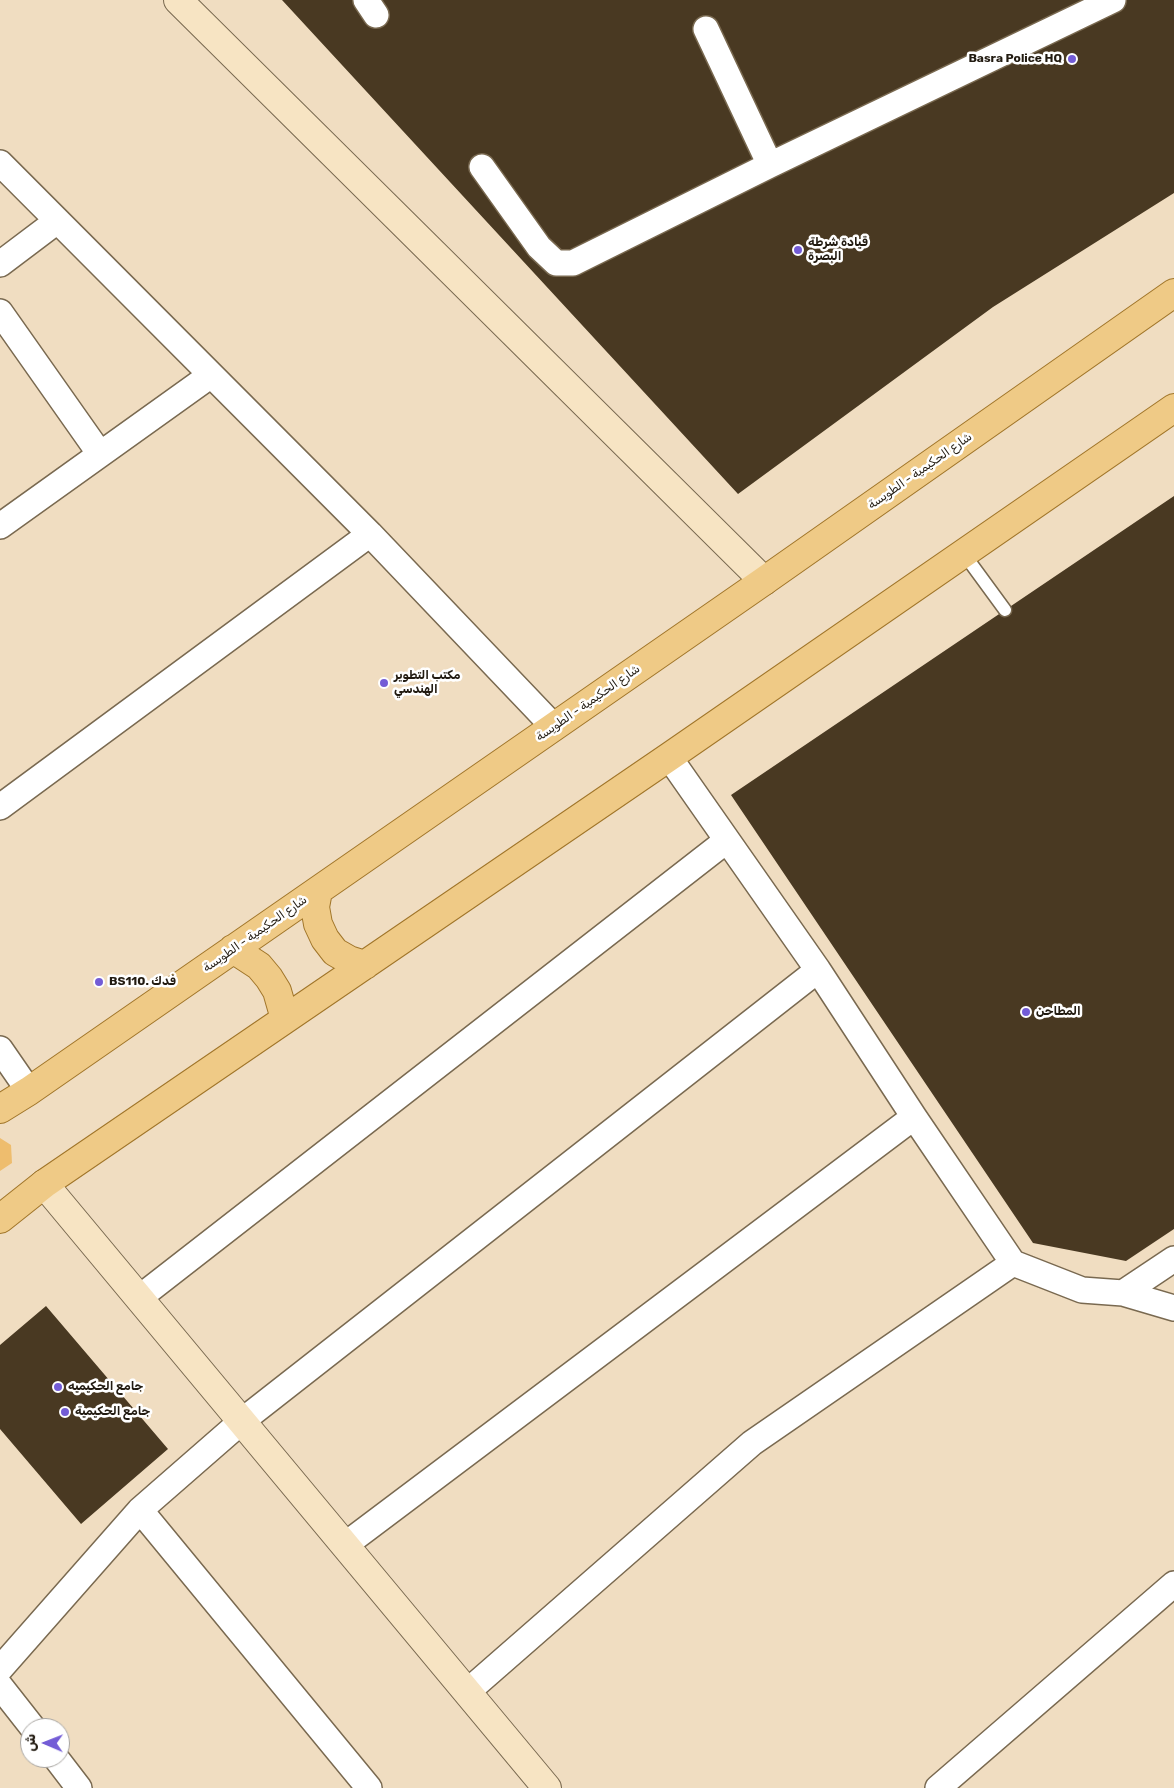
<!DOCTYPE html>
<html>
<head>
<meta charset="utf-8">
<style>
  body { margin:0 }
  #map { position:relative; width:1174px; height:1788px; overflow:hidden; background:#f0ddc1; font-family:Rubik,"Noto Naskh Arabic",sans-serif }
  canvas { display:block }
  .north { position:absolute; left:20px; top:1718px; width:50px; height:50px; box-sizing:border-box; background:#fff; border:1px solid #a7a4a0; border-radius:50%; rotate:271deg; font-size:14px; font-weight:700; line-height:20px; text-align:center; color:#221b11 }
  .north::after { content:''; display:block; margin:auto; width:18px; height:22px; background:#735cd6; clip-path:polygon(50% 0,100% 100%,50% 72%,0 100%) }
</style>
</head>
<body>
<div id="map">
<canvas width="1174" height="1788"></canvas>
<div class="north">ش</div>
</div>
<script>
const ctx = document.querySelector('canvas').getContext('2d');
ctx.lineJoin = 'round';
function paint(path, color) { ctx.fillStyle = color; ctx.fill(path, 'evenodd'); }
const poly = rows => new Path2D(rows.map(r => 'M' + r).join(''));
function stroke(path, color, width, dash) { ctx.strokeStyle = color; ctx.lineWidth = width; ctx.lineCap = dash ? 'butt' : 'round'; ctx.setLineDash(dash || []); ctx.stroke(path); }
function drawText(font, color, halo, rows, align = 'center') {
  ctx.font = font + ' Rubik,"Noto Naskh Arabic",sans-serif'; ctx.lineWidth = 5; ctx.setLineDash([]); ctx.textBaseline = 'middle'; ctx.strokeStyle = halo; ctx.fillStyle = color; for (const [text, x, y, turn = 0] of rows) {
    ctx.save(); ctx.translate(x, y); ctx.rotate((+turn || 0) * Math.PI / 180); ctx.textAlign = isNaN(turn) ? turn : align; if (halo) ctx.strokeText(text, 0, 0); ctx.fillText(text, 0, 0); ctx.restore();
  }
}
const green = poly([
  [0,1138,11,1145,12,1163,0,1171]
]);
const building = poly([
  [282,0,1174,0,1174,193,993,307,738,494],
  [1174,496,1174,1229,1126,1261,1033,1243,731,795],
  [46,1306,168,1449,81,1524,0,1429,0,1345]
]);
const lane = poly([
  [964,554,1005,610]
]);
const street = poly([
  [366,0,376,15],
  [706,29,770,165],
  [0,163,370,534,554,727],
  [482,167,539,247,556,263,573,263,770,165,1113,0],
  [0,264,57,221],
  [0,312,100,454],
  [0,526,211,375],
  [669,757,818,970,914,1117,1013,1263,1082,1290,1123,1293,1174,1308],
  [0,807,370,534],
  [0,1049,29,1091],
  [1123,1293,1174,1259],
  [139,1298,726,841],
  [140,1510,369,1788],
  [345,1545,914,1117],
  [0,1669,140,1510,242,1421,818,970],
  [0,1686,33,1728],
  [467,1692,752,1443,1013,1263],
  [56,1758,79,1788],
  [938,1788,1174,1584]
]);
const secondary = poly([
  [178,0,764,581],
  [44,1184,547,1788]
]);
const primary = poly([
  [318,891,315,907,318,924,325,939,335,952,349,960,365,965],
  [233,949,259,966,269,978,277,991,285,1019],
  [0,1109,29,1091,764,581,1174,293],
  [0,1219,44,1184,669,757,1174,408]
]);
const markers = [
  [1072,59,5,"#735cd6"],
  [798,250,5,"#735cd6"],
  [384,683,5,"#735cd6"],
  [99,982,5,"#735cd6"],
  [1026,1012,5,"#735cd6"],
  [58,1387,5,"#735cd6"],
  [65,1412,5,"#735cd6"]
];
const poiNames = [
  ["Basra Police HQ",1062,59,"right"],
  ["قيادة شرطة",808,243],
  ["البصرة",808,257],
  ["مكتب التطوير",394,676],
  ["الهندسي",394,690],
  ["BS110. فدك",109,982],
  ["المطاحن",1036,1012],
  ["جامع الحكيميه",68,1387],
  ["جامع الحكيمية",75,1412]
];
const streetNames = [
  ["شارع الحكيمية - الطويسة",920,471,-35],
  ["شارع الحكيمية - الطويسة",588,703,-35],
  ["شارع الحكيمية - الطويسة",255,934,-35]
];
paint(green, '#eebd6e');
paint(building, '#493922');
stroke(lane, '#796950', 15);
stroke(street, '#796950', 28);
stroke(secondary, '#796950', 30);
stroke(primary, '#a07529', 30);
stroke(lane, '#fff', 12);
stroke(street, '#fff', 25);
stroke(secondary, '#f7e4c3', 28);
stroke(primary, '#efca86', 28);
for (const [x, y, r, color] of markers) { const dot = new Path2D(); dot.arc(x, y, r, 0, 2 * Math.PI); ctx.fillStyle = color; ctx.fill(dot); stroke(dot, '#fff', 2); }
drawText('bold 12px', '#221b11', '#fff', poiNames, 'left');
drawText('12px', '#221b11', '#fff', streetNames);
</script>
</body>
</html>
